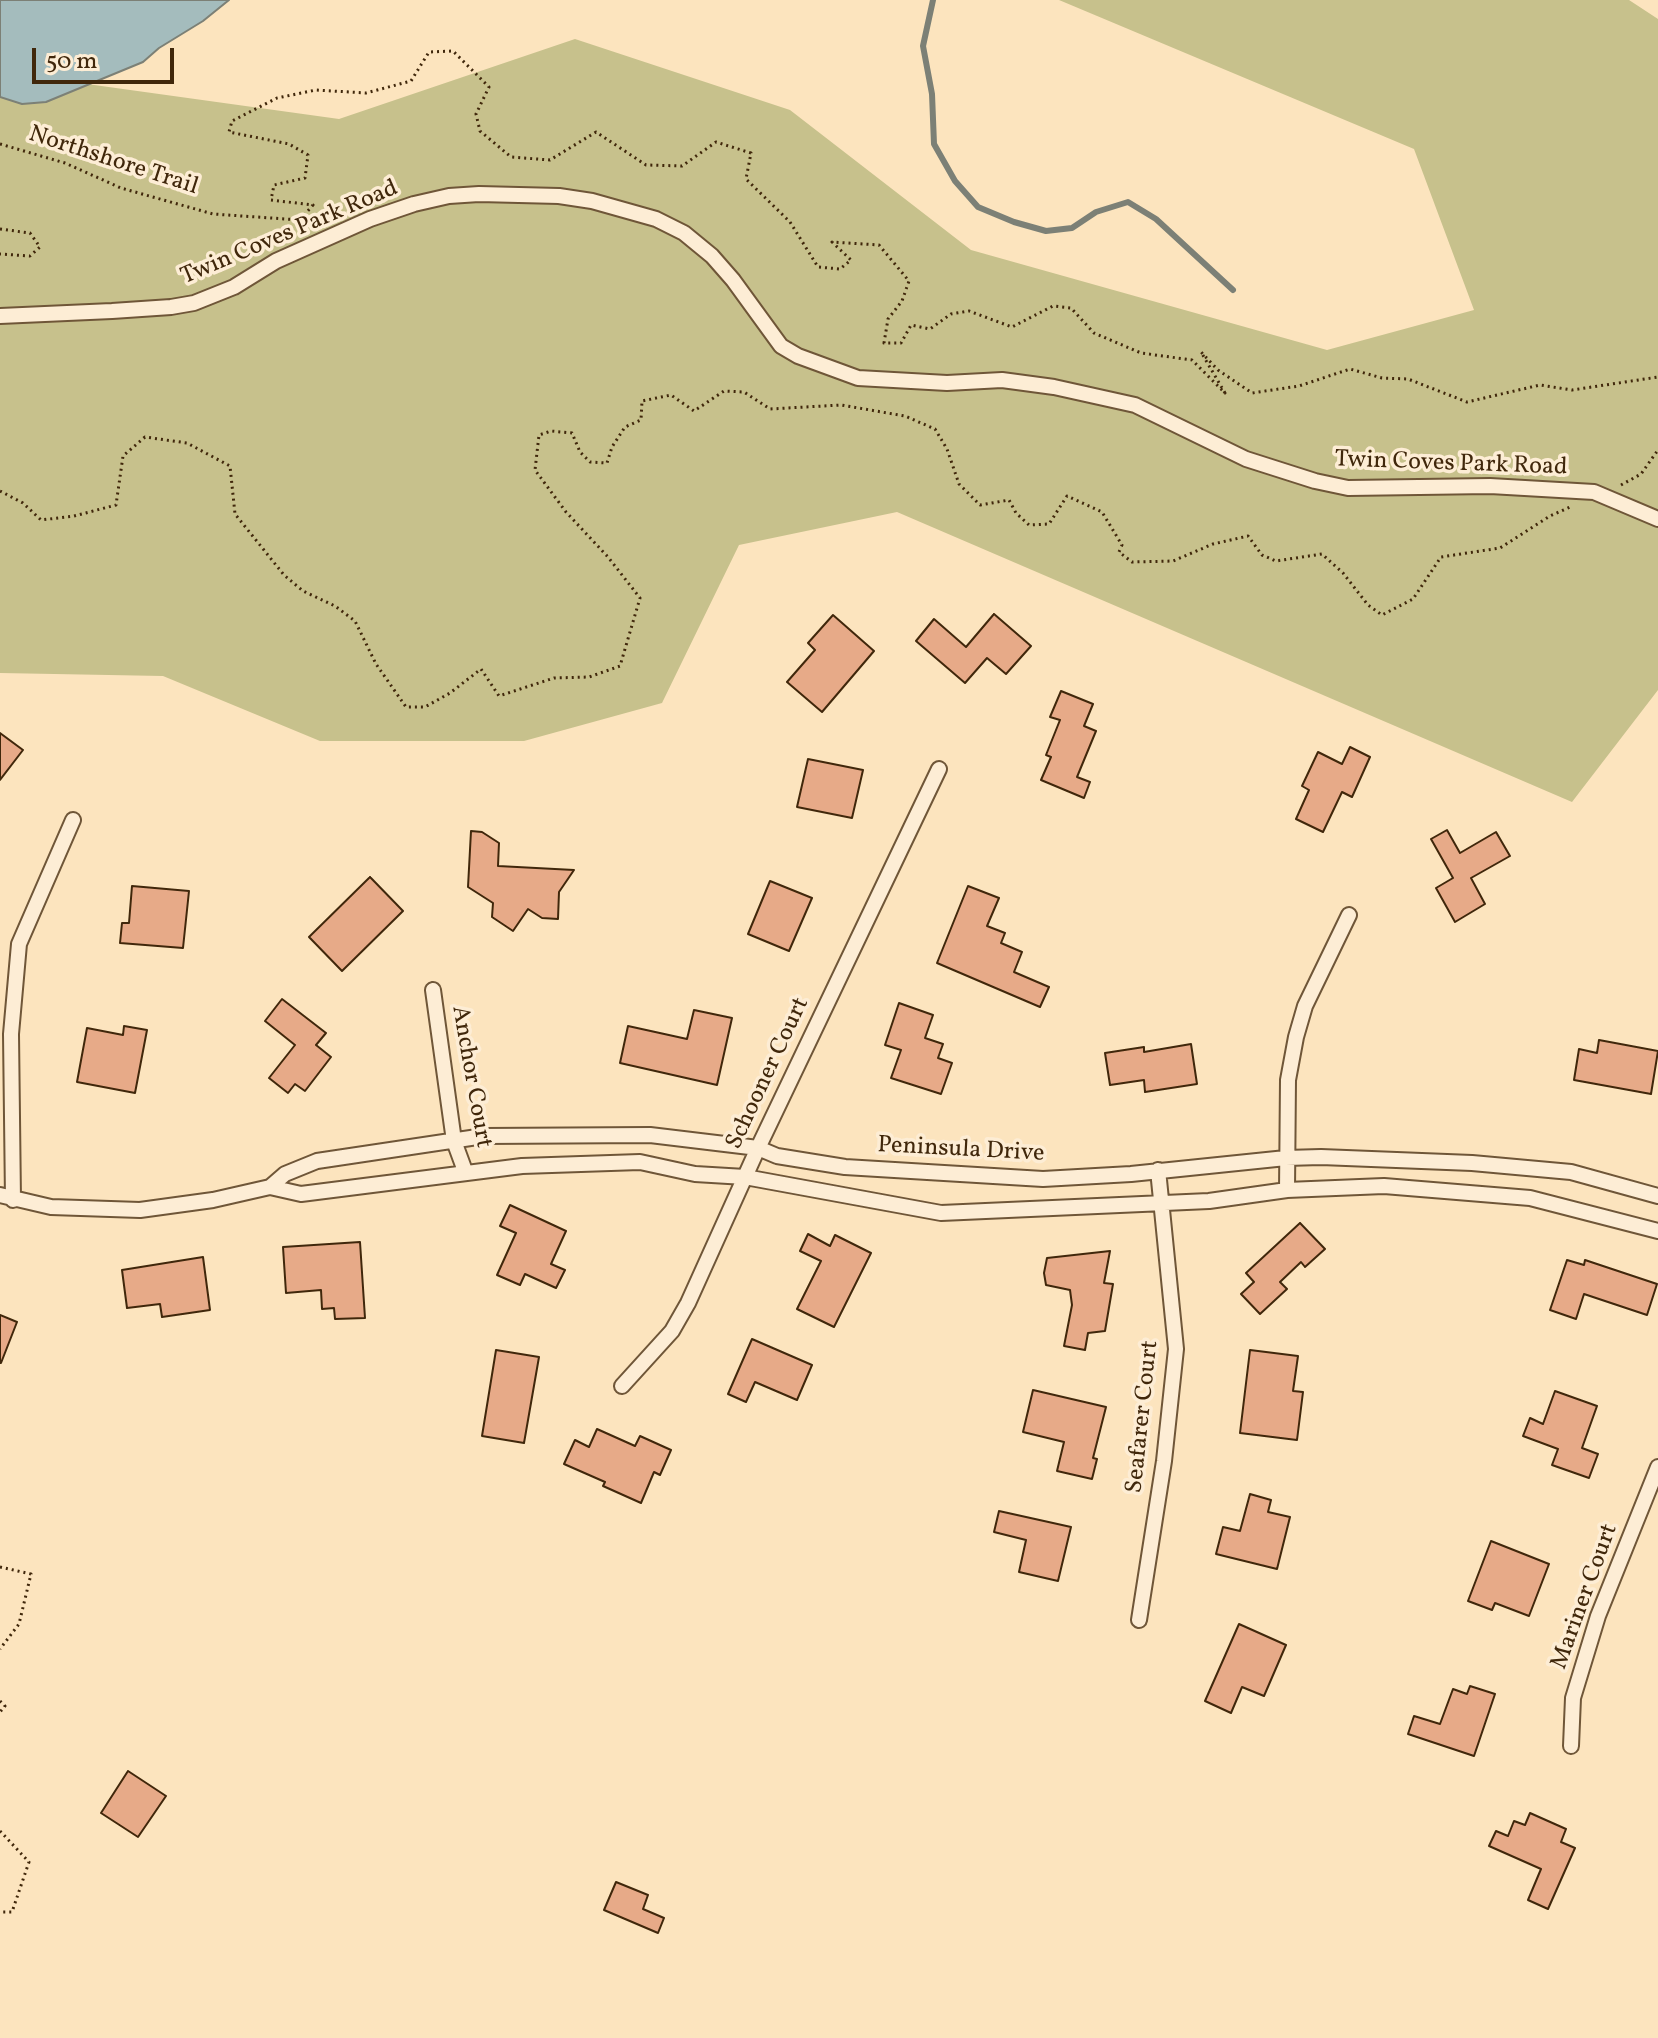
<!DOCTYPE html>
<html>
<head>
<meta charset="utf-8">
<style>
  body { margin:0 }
  #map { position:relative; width:1658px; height:2038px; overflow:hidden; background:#fce4be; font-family:Vollkorn,serif }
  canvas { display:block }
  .scale { position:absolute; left:32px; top:48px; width:142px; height:36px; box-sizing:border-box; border:4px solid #40270b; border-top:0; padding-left:10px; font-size:24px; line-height:28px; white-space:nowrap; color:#40270b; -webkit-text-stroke:6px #fdedd5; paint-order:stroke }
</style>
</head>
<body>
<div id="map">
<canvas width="1658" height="2038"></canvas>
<div class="scale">50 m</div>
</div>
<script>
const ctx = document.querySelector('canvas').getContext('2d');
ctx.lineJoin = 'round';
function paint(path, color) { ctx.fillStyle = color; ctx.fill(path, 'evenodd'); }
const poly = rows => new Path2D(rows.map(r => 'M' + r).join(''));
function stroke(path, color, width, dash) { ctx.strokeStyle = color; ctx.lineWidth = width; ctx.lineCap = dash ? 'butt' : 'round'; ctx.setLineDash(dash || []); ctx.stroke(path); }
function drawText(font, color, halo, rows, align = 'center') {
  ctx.font = font + ' Vollkorn,serif'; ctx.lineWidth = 7; ctx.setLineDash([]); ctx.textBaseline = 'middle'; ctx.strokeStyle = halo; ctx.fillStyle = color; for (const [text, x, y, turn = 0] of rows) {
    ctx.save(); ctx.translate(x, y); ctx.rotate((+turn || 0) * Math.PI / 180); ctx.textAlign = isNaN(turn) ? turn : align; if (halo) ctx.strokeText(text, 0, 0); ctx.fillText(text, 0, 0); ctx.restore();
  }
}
const green = poly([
  [1059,0,1629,0,1658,19,1658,690,1572,802,897,512,739,545,662,703,524,741,320,741,163,676,0,673,0,97,22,104,46,102,87,84,339,119,575,39,790,110,971,250,1327,350,1474,310,1414,149]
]);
const water = poly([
  [0,0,229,0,203,21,159,48,143,62,46,102,22,104,0,97,0,0]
]);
const stream = poly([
  [933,0,923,46,932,94,934,144,955,181,978,207,1014,222,1046,231,1072,228,1096,212,1128,202,1156,219,1233,290]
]);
const building = poly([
  [994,614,1031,646,1006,674,987,658,965,683,916,641,934,619,966,647,994,614],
  [833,615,874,651,822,712,787,682,815,650,808,643,833,615],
  [1061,691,1093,704,1084,726,1096,731,1077,777,1090,782,1084,798,1041,780,1051,757,1046,755,1060,720,1050,717,1061,691],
  [0,733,23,750,0,780,0,733],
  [1350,747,1370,757,1352,797,1342,792,1323,832,1296,819,1309,790,1302,786,1318,752,1342,764,1350,747],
  [808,759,863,770,852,818,797,807,808,759],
  [1447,830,1460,853,1496,832,1510,856,1471,878,1485,904,1455,922,1436,888,1453,878,1431,839,1447,830],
  [471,831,482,832,499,843,498,866,574,870,559,892,558,919,542,918,528,909,513,931,492,917,493,903,468,887,471,831],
  [370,877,403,911,342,971,309,937,370,877],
  [770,881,812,898,789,951,748,934,770,881],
  [132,886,189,891,183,948,120,943,122,923,129,923,132,886],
  [968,886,999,898,987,926,1005,933,1001,943,1022,952,1014,972,1049,987,1040,1007,937,963,968,886],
  [282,999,326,1033,316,1045,331,1057,305,1091,295,1084,288,1093,269,1078,295,1045,265,1021,282,999],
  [899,1003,933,1015,925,1038,943,1044,938,1058,952,1063,941,1094,891,1078,901,1050,885,1045,899,1003],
  [694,1010,732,1018,717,1085,620,1063,628,1026,687,1039,694,1010],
  [124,1026,147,1030,135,1093,77,1082,87,1028,123,1035,124,1026],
  [1599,1040,1658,1051,1651,1094,1574,1080,1579,1049,1597,1053,1599,1040],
  [1191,1044,1197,1084,1145,1092,1144,1080,1110,1085,1105,1053,1144,1047,1144,1052,1191,1044],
  [510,1205,566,1231,551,1264,565,1270,556,1288,525,1274,520,1285,497,1275,516,1233,500,1226,510,1205],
  [1300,1223,1325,1249,1305,1267,1301,1262,1280,1282,1287,1289,1260,1314,1241,1294,1254,1282,1246,1273,1300,1223],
  [808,1234,830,1246,835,1235,871,1253,834,1327,797,1309,821,1261,800,1251,808,1234],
  [360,1242,365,1318,335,1319,334,1308,322,1309,321,1290,286,1293,283,1247,360,1242],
  [1110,1251,1104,1283,1113,1284,1105,1331,1088,1333,1085,1350,1064,1346,1072,1305,1070,1290,1046,1285,1044,1273,1047,1258,1110,1251],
  [203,1257,210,1310,162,1317,160,1304,127,1308,122,1270,203,1257],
  [1567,1260,1584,1265,1585,1260,1657,1284,1647,1315,1584,1294,1576,1319,1550,1310,1567,1260],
  [0,1315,17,1322,1,1363,0,1363,0,1315],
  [752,1339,812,1365,797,1400,755,1382,746,1402,728,1394,752,1339],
  [496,1350,539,1357,524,1443,482,1436,496,1350],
  [1250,1350,1298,1356,1293,1391,1303,1392,1297,1440,1240,1433,1250,1350],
  [1033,1390,1106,1407,1093,1458,1097,1459,1092,1479,1057,1471,1064,1442,1023,1432,1033,1390],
  [1555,1391,1597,1406,1582,1448,1598,1454,1589,1478,1552,1465,1558,1449,1523,1436,1530,1418,1543,1424,1555,1391],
  [597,1429,635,1446,640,1436,671,1450,660,1475,654,1472,641,1503,603,1486,605,1482,564,1464,575,1440,589,1447,597,1429],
  [1250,1494,1271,1500,1268,1512,1290,1517,1277,1569,1216,1554,1223,1527,1240,1531,1250,1494],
  [999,1511,1071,1527,1058,1581,1019,1572,1026,1540,994,1532,999,1511],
  [1491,1541,1549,1564,1529,1616,1495,1603,1492,1610,1468,1601,1491,1541],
  [1239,1624,1286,1645,1264,1696,1242,1687,1231,1713,1205,1701,1239,1624],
  [1470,1686,1495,1694,1474,1756,1408,1734,1414,1716,1440,1724,1453,1689,1467,1694,1470,1686],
  [128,1771,166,1796,138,1837,101,1813,128,1771],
  [1530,1813,1566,1829,1561,1842,1575,1848,1548,1909,1528,1900,1541,1869,1489,1846,1496,1831,1508,1836,1514,1821,1525,1825,1530,1813],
  [616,1882,648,1895,643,1909,664,1918,658,1933,604,1910,616,1882]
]);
const path = poly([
  [0,144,65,163,121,188,213,214,300,220,313,205,271,200,274,185,305,178,308,155,289,144,229,132,232,121,277,98,316,90,366,93,411,81,429,52,453,51,489,87,476,114,480,131,511,157,550,160,596,132,646,165,682,166,716,142,751,153,746,179,790,222,818,267,840,269,851,260,832,242,879,245,909,281,902,301,888,319,884,343,901,343,911,325,930,329,951,314,969,311,1012,327,1053,306,1071,308,1094,333,1141,353,1192,360,1225,393,1201,352,1218,370,1252,393,1299,386,1350,369,1382,378,1408,379,1467,402,1540,385,1572,390,1658,377],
  [0,229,30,233,40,247,30,256,0,254],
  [1621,485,1641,474,1658,450],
  [0,491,23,503,41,520,74,516,116,505,123,456,145,437,187,443,230,466,235,514,284,575,303,591,335,606,355,621,376,664,406,707,425,707,450,693,481,669,499,696,554,678,589,677,620,666,640,598,608,557,566,512,535,470,539,435,551,431,572,433,580,452,590,462,607,463,612,447,625,427,641,420,642,401,671,395,694,411,724,391,744,392,770,409,841,405,905,416,935,429,947,449,959,484,980,505,1009,500,1016,513,1029,525,1049,524,1067,496,1102,512,1122,545,1119,552,1132,562,1173,561,1213,544,1248,536,1262,555,1276,561,1322,554,1343,573,1368,605,1382,615,1413,599,1441,557,1500,548,1550,516,1570,507],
  [0,1567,31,1574,19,1624,0,1649],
  [0,1701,5,1706,0,1712],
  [0,1831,29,1862,12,1912,0,1912]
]);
const minor = poly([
  [0,316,112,311,171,307,194,303,234,287,276,261,370,219,414,204,449,196,479,194,559,196,592,201,656,219,684,233,712,256,733,280,781,346,798,356,858,378,947,383,1002,380,1054,387,1135,405,1246,459,1315,481,1348,488,1490,486,1594,492,1658,519],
  [433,990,454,1141,465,1171],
  [270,1187,285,1174,317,1161,484,1136,650,1135,758,1148,777,1156,845,1167,1043,1179,1131,1174,1286,1158,1321,1157,1472,1163,1571,1172,1658,1196],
  [1287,1190,1288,1080,1296,1037,1305,1006,1349,915],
  [0,1195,51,1207,140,1210,213,1200,270,1187,301,1194,522,1166,640,1162,695,1174,745,1177,941,1213,1209,1201,1287,1190,1384,1186,1530,1198,1658,1231],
  [13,1200,11,1034,19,944,73,820],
  [622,1386,672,1331,688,1303,758,1148,939,769],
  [1139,1620,1164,1461,1176,1349,1158,1170],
  [1571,1746,1573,1698,1598,1616,1658,1467]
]);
const streetNames = [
  ["Northshore Trail",113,162,18],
  ["Twin Coves Park Road",290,234,-23],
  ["Twin Coves Park Road",1451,465,2],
  ["Schooner Court",769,1074,-65],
  ["Anchor Court",470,1077,80],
  ["Peninsula Drive",961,1151,3],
  ["Seafarer Court",1144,1417,-84],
  ["Mariner Court",1586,1597,-70]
];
paint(green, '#c7c18c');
paint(water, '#a4bcbd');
stroke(water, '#7c8076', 2);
stroke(stream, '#7c8076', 6);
paint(building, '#e7aa88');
stroke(building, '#40270b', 2);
stroke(minor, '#6f5638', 18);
stroke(path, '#40270b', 3, [2, 4]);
stroke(minor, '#fdedd5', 14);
drawText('24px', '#40270b', '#fdedd5', streetNames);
</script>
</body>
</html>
